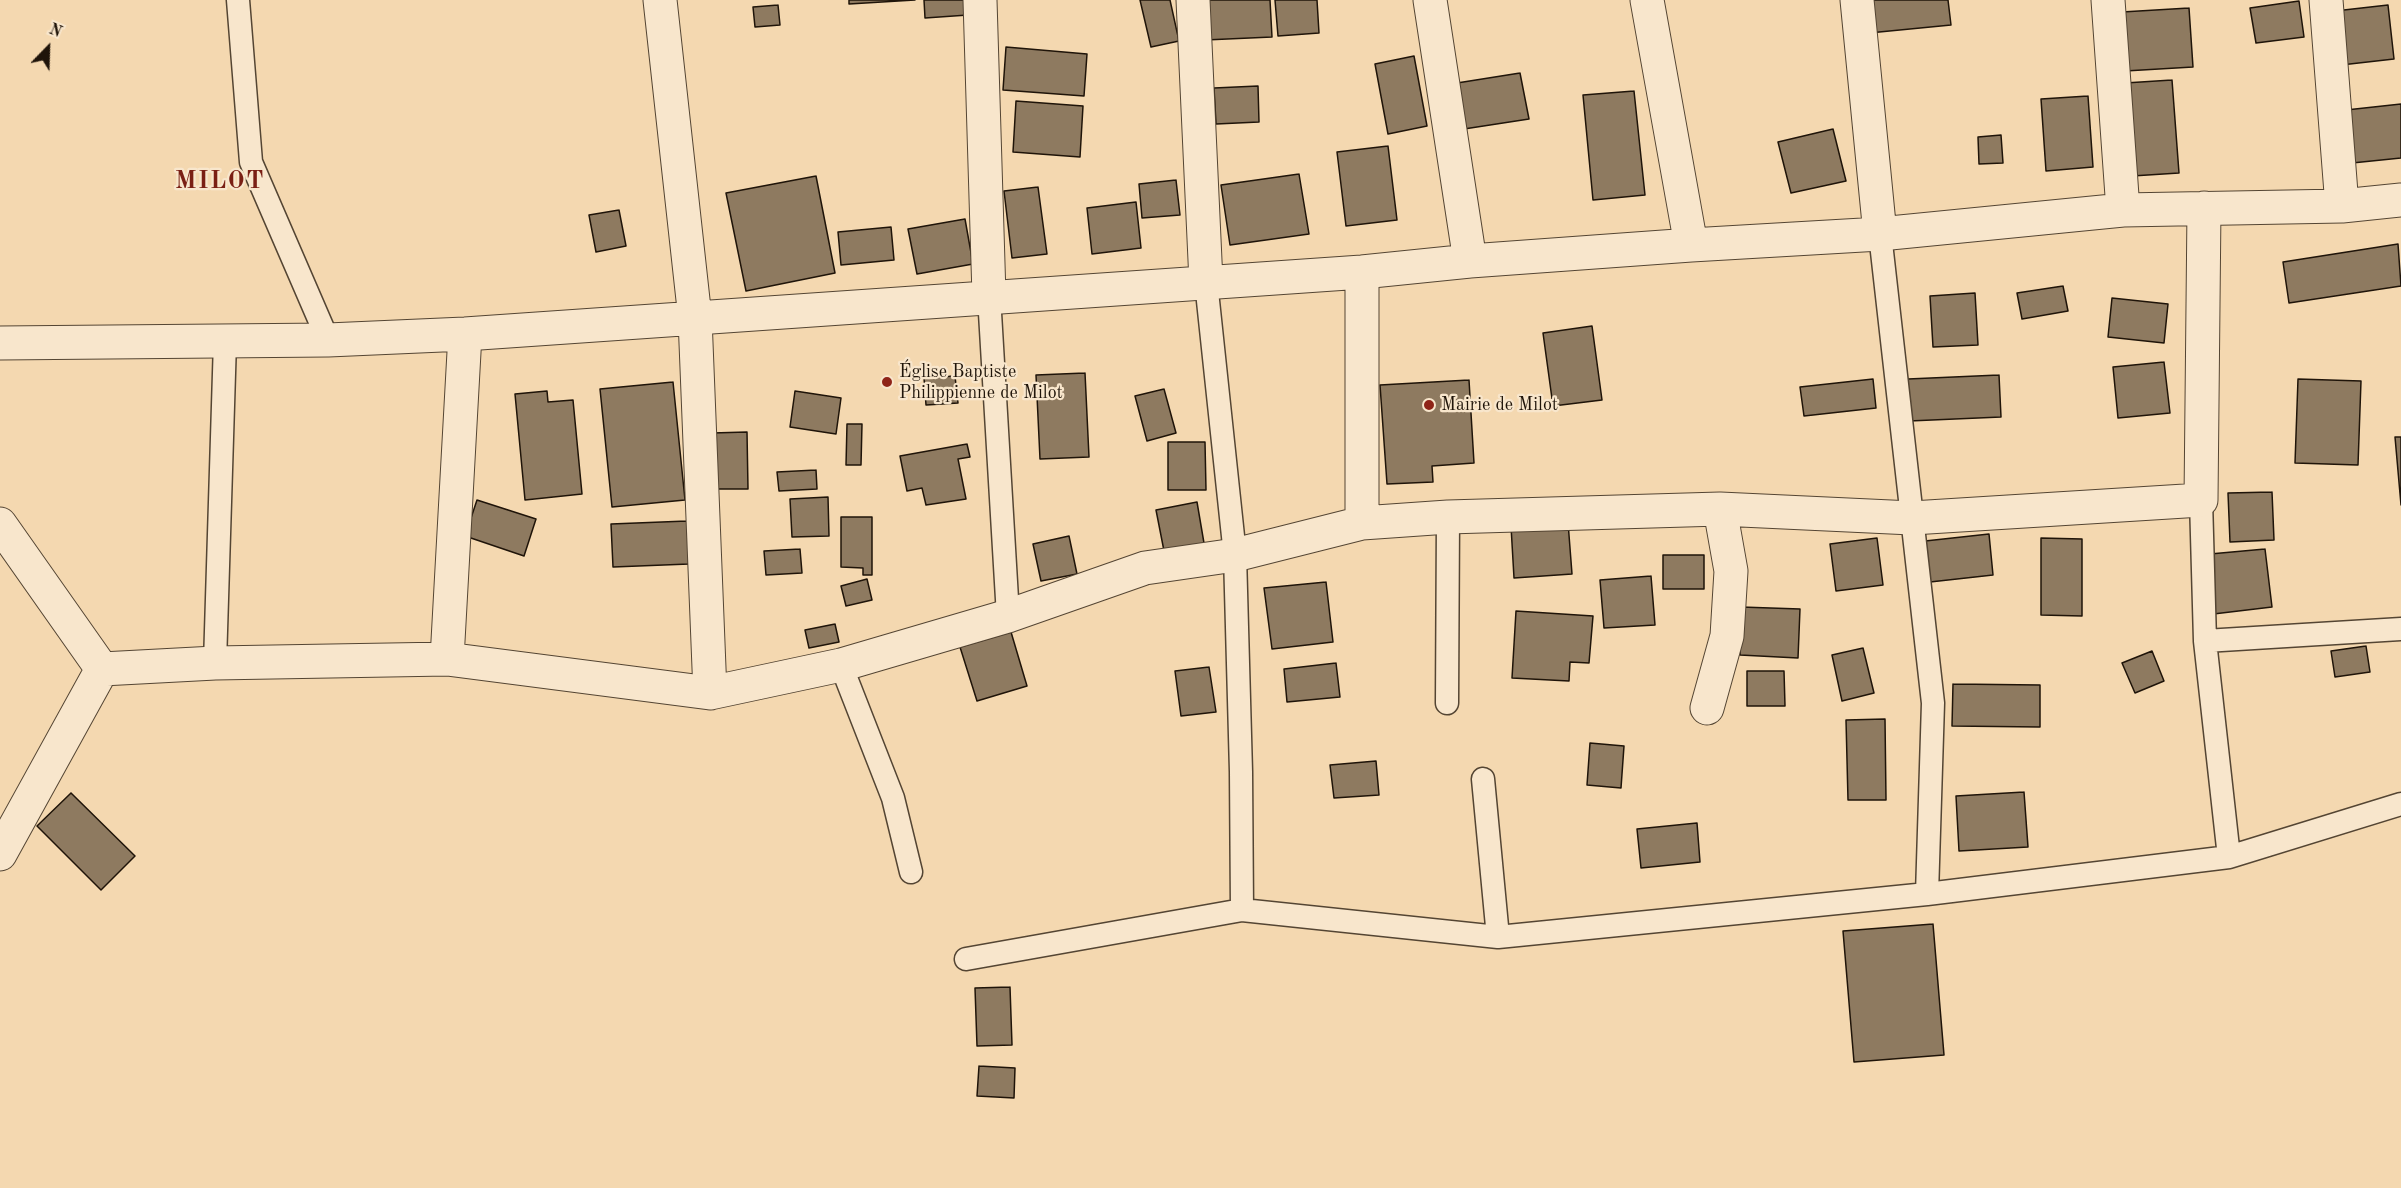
<!DOCTYPE html>
<html>
<head>
<meta charset="utf-8">
<style>
  body { margin:0 }
  #map { position:relative; width:2401px; height:1188px; overflow:hidden; background:#f4d8b0; font-family:"Old Standard TT",serif }
  canvas { display:block }
  .north { position:absolute; left:18px; top:18px; width:60px; height:60px; -webkit-text-stroke:4px #f8e6cc; paint-order:stroke; rotate:23deg; font-size:16px; font-weight:700; line-height:24px; text-align:center; color:#1f1409 }
  .north::after { content:''; display:block; margin:auto; width:21px; height:27px; background:#1f1409; clip-path:polygon(50% 0,100% 100%,50% 72%,0 100%) }
</style>
</head>
<body>
<div id="map">
<canvas width="2401" height="1188"></canvas>
<div class="north">N</div>
</div>
<script>
const ctx = document.querySelector('canvas').getContext('2d');
ctx.lineJoin = 'round';
function paint(path, color) { ctx.fillStyle = color; ctx.fill(path, 'evenodd'); }
const poly = rows => new Path2D(rows.map(r => 'M' + r).join(''));
function stroke(path, color, width, dash) { ctx.strokeStyle = color; ctx.lineWidth = width; ctx.lineCap = dash ? 'butt' : 'round'; ctx.setLineDash(dash || []); ctx.stroke(path); }
function drawText(font, color, halo, rows, align = 'center') {
  ctx.font = font + ' "Old Standard TT",serif'; ctx.lineWidth = 4.5; ctx.setLineDash([]); ctx.textBaseline = 'middle'; ctx.strokeStyle = halo; ctx.fillStyle = color; for (const [text, x, y, turn = 0] of rows) {
    ctx.save(); ctx.translate(x, y); ctx.rotate((+turn || 0) * Math.PI / 180); ctx.textAlign = isNaN(turn) ? turn : align; if (halo) ctx.strokeText(text, 0, 0); ctx.fillText(text, 0, 0); ctx.restore();
  }
}
const building = poly([
  [849,0,915,0,849,4,849,0],
  [924,0,967,0,968,15,925,18,924,0],
  [1140,0,1170,0,1179,41,1151,47,1140,0],
  [1203,0,1270,0,1272,37,1205,40,1203,0],
  [1275,0,1317,0,1319,33,1278,36,1275,0],
  [1866,0,1948,0,1951,25,1869,33,1866,0],
  [2299,1,2304,37,2256,43,2250,8,2299,1],
  [778,5,780,25,755,27,753,7,778,5],
  [2388,5,2394,59,2341,65,2335,11,2388,5],
  [2189,8,2193,67,2125,71,2122,12,2189,8],
  [1006,47,1087,54,1084,96,1003,90,1006,47],
  [1414,56,1427,126,1388,134,1375,64,1414,56],
  [1520,73,1529,119,1464,129,1457,83,1520,73],
  [2172,80,2179,173,2132,176,2125,83,2172,80],
  [1258,86,1259,122,1216,124,1214,88,1258,86],
  [1634,91,1645,195,1593,200,1583,95,1634,91],
  [2088,96,2093,167,2046,171,2041,99,2088,96],
  [1016,101,1083,106,1080,157,1013,152,1016,101],
  [2401,104,2401,158,2352,163,2346,110,2401,104],
  [1833,129,1846,181,1791,193,1778,142,1833,129],
  [2001,135,2003,163,1979,164,1978,137,2001,135],
  [1388,146,1397,220,1346,226,1337,152,1388,146],
  [1299,174,1309,234,1230,245,1221,185,1299,174],
  [816,176,835,273,746,291,726,193,816,176],
  [1176,180,1180,215,1142,218,1139,184,1176,180],
  [1038,187,1047,254,1012,258,1004,191,1038,187],
  [1136,202,1141,248,1092,254,1087,208,1136,202],
  [619,210,626,246,596,252,589,215,619,210],
  [965,219,973,264,917,274,908,229,965,219],
  [891,227,894,260,841,265,838,232,891,227],
  [2398,244,2401,286,2289,303,2283,262,2398,244],
  [2063,286,2068,311,2022,319,2017,293,2063,286],
  [1975,293,1978,345,1933,347,1930,296,1975,293],
  [2112,298,2168,304,2164,343,2108,337,2112,298],
  [1592,326,1602,400,1553,406,1543,333,1592,326],
  [2164,362,2170,413,2118,418,2113,367,2164,362],
  [1085,373,1089,457,1040,459,1036,375,1085,373],
  [1999,375,2001,417,1909,421,1908,379,1999,375],
  [955,376,958,403,926,405,924,378,955,376],
  [1873,379,1876,408,1804,416,1800,387,1873,379],
  [2298,379,2361,381,2358,465,2295,463,2298,379],
  [1469,380,1474,463,1432,466,1433,482,1387,484,1380,385,1469,380],
  [673,382,685,500,612,507,600,389,673,382],
  [1164,389,1176,433,1147,441,1135,396,1164,389],
  [547,391,548,402,573,400,582,494,525,500,515,394,547,391],
  [795,391,841,398,836,434,790,427,795,391],
  [847,424,862,424,861,465,846,465,847,424],
  [747,432,748,489,713,489,712,433,747,432],
  [2395,437,2401,437,2401,505,2395,437],
  [1168,442,1205,442,1206,490,1168,490,1168,442],
  [967,444,970,457,958,459,966,499,926,505,922,488,907,491,900,456,967,444],
  [816,470,817,489,779,491,777,472,816,470],
  [2272,492,2274,540,2230,542,2228,493,2272,492],
  [828,497,829,536,792,537,790,499,828,497],
  [477,500,536,519,524,556,465,536,477,500],
  [1197,502,1205,549,1165,556,1156,510,1197,502],
  [841,517,872,517,872,575,863,575,863,568,841,567,841,517],
  [687,521,689,564,613,567,611,524,687,521],
  [1568,522,1572,574,1514,578,1511,526,1568,522],
  [1989,534,1993,575,1921,583,1916,542,1989,534],
  [1069,536,1077,574,1041,581,1033,544,1069,536],
  [1877,538,1883,585,1836,591,1830,544,1877,538],
  [2041,538,2082,539,2082,616,2041,615,2041,538],
  [800,549,802,573,766,575,764,551,800,549],
  [2265,549,2272,607,2205,615,2199,555,2265,549],
  [1663,555,1704,555,1704,589,1663,589,1663,555],
  [1651,576,1655,625,1604,628,1600,580,1651,576],
  [867,579,872,600,846,606,841,586,867,579],
  [1326,582,1333,642,1272,649,1264,588,1326,582],
  [1741,607,1800,609,1798,658,1740,655,1741,607],
  [1516,611,1593,616,1589,663,1570,662,1569,681,1512,678,1516,611],
  [835,624,839,642,809,648,805,630,835,624],
  [1011,632,1027,686,977,701,960,647,1011,632],
  [2366,646,2370,672,2335,677,2331,651,2366,646],
  [1863,648,1874,693,1842,701,1832,655,1863,648],
  [2152,651,2164,681,2135,693,2122,663,2152,651],
  [1336,663,1340,697,1287,702,1284,669,1336,663],
  [1209,667,1216,712,1181,716,1175,671,1209,667],
  [1747,671,1784,671,1785,706,1747,706,1747,671],
  [1953,684,2040,685,2040,727,1952,726,1953,684],
  [1885,719,1886,800,1848,800,1846,720,1885,719],
  [1590,743,1624,746,1621,788,1587,785,1590,743],
  [1376,761,1379,795,1334,798,1330,765,1376,761],
  [2024,792,2028,847,1959,851,1956,796,2024,792],
  [71,793,135,856,101,890,37,826,71,793],
  [1697,823,1700,862,1641,868,1637,829,1697,823],
  [1933,924,1944,1055,1854,1062,1843,931,1933,924],
  [1010,987,1012,1045,977,1046,975,988,1010,987],
  [979,1066,1015,1068,1014,1098,977,1096,979,1066]
]);
const lane = poly([
  [238,0,251,162,328,340],
  [1206,282,1235,555,1241,772,1242,910],
  [989,296,1008,616],
  [2201,500,2205,641,2229,857],
  [2205,641,2401,629],
  [215,663,225,341],
  [841,665,893,798,911,872],
  [1447,703,1448,517],
  [1483,779,1498,937],
  [1927,894,2229,857,2401,804],
  [966,959,1242,910,1498,937,1927,894,1933,703,1880,234]
]);
const street = poly([
  [660,0,695,318,710,693],
  [980,0,989,296],
  [1193,0,1206,282],
  [1430,0,1470,261],
  [1647,0,1691,245],
  [1857,0,1880,234],
  [2108,0,2123,210],
  [2326,0,2342,206],
  [0,343,328,340,465,334,1362,272,1470,261,1691,245,1880,234,2123,210,2342,206,2401,200],
  [1362,523,1362,272],
  [0,524,102,669,215,663,447,659,710,693,841,665,1008,616,1145,568,1235,555,1362,523,1448,517,1720,509,1912,518,2201,500,2204,208],
  [447,659,465,334],
  [1707,708,1727,636,1731,571,1720,509],
  [0,854,102,669]
]);
const markers = [
  [887,382,6,"#8f2418"],
  [1429,405,6,"#8f2418"]
];
const poiNames = [
  ["Église Baptiste",899,372],
  ["Philippienne de Milot",899,393],
  ["Mairie de Milot",1441,405]
];
const districtNames = [
  ["MILOT",220,182]
];
paint(building, '#8e7a60');
stroke(building, '#1f1409', 1.5);
stroke(lane, '#544533', 25);
stroke(street, '#544533', 35);
stroke(lane, '#f8e6cc', 22);
stroke(street, '#f8e6cc', 33);
for (const [x, y, r, color] of markers) { const dot = new Path2D(); dot.arc(x, y, r, 0, 2 * Math.PI); ctx.fillStyle = color; ctx.fill(dot); stroke(dot, '#f8e6cc', 2); }
drawText('18px', '#1f1409', '#f8e6cc', poiNames, 'left');
ctx.letterSpacing = '1.5px';
drawText('bold 24px', '#7a1f14', '#f8e6cc', districtNames);
ctx.letterSpacing = '0px';
</script>
</body>
</html>
